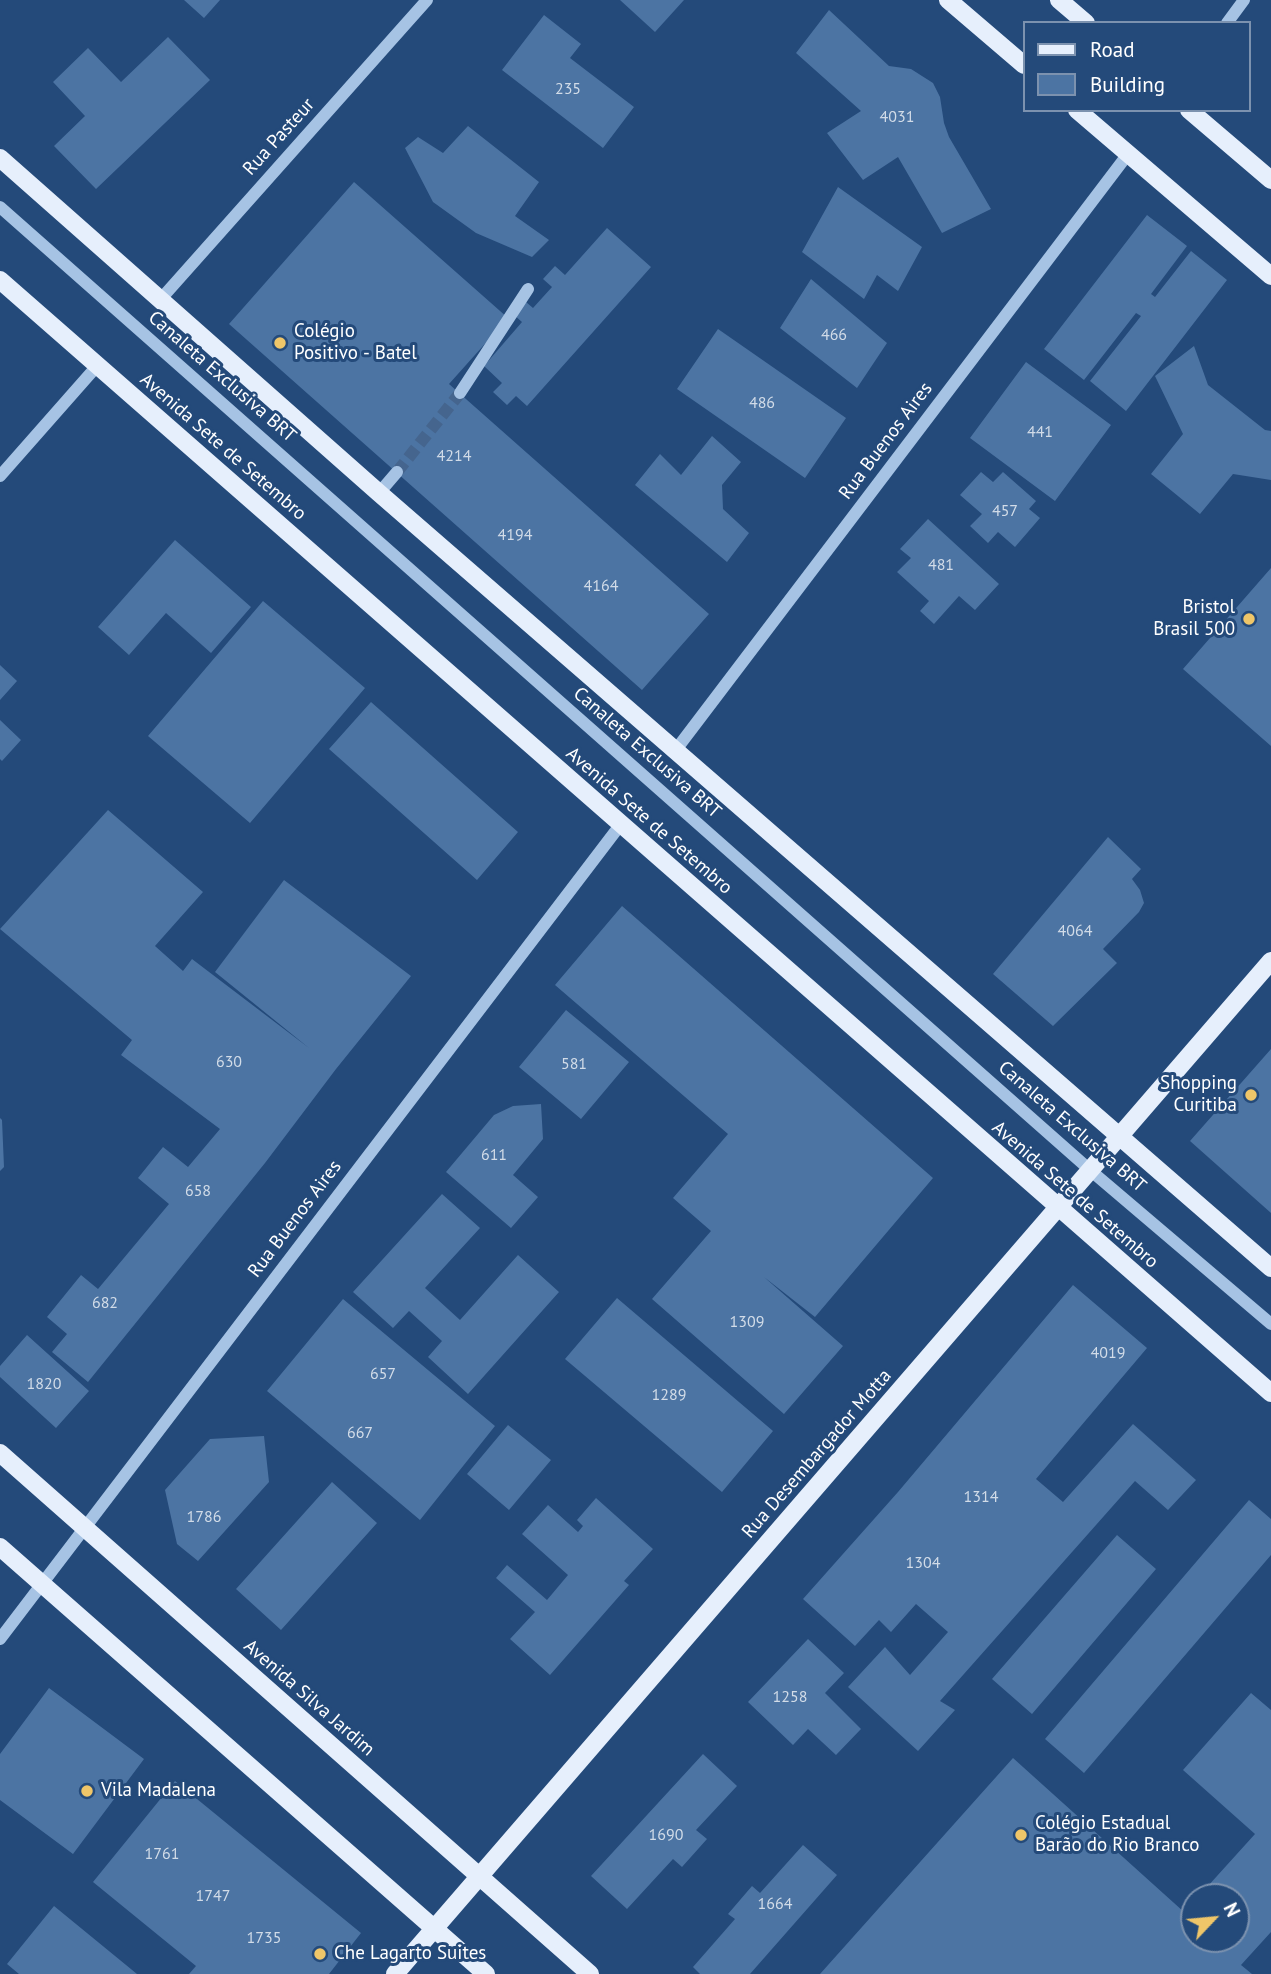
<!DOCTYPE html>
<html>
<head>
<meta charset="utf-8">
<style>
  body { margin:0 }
  #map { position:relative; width:1271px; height:1974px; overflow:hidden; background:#244a7a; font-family:"PT Sans",sans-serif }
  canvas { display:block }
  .legend { position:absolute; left:1023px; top:21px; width:228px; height:91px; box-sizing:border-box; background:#244a7a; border:2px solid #7c92af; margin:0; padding:9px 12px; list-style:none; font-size:21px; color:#fff }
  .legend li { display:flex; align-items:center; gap:14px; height:35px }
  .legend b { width:35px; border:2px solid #7c92af }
  .north { position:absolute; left:1180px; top:1883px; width:70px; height:70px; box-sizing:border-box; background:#244a7a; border:2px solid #7c92af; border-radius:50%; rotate:64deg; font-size:19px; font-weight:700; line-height:28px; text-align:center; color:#fff }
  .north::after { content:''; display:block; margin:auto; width:24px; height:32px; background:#efc669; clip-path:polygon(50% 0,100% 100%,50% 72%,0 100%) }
</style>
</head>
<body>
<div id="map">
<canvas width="1271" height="1974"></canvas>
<ul class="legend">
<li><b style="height:9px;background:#e6effc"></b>Road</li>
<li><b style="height:19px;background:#4c74a3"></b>Building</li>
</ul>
<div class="north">N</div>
</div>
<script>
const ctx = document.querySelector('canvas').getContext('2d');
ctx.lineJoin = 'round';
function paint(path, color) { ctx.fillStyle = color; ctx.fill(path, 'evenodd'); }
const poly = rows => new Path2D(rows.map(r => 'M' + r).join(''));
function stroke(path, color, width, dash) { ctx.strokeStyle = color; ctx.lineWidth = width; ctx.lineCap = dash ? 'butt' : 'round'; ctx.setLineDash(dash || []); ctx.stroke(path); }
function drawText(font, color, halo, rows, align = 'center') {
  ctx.font = font + ' "PT Sans",sans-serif'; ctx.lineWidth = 6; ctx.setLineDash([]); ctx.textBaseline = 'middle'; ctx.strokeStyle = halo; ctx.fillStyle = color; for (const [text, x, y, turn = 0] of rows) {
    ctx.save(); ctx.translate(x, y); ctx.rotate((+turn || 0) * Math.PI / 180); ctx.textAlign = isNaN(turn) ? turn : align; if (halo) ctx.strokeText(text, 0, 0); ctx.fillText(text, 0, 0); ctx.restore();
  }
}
const building = poly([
  [184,0,220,0,204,18],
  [620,0,684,0,655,32],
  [829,10,889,66,911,69,933,83,940,97,944,123,949,137,991,209,942,233,898,157,863,180,827,133,861,111,796,53],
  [544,15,581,44,570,58,634,107,603,148,502,70],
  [168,37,210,80,96,189,54,146,85,116,53,82,88,48,121,82],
  [468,126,539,182,515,216,549,240,532,257,476,233,433,202,405,148,418,137,443,153],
  [354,182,508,318,449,384,709,614,642,690,229,324],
  [838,187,922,247,898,291,877,275,864,299,802,252],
  [1147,215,1187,246,1151,294,1155,297,1191,251,1227,280,1126,411,1090,381,1141,316,1136,313,1084,380,1044,349],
  [607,228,651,267,527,406,516,396,507,405,493,392,502,383,484,366,522,322,514,315,526,302,533,308,552,287,543,279,555,266,565,275],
  [811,279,887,343,857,388,780,328],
  [718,329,846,418,805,478,677,389],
  [1194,346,1208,385,1265,430,1271,431,1271,480,1233,474,1200,514,1151,474,1183,434,1155,376],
  [1026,362,1111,425,1055,501,970,438],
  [712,436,741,462,722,485,723,509,749,533,727,562,635,485,660,454,681,475],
  [981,472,993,482,1003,472,1036,501,1029,509,1040,518,1015,547,998,532,988,543,970,526,982,514,960,495],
  [928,519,999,584,975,610,959,596,934,624,920,611,929,601,897,572,911,558,900,549],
  [175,540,251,607,211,653,166,613,129,655,98,627],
  [1271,568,1271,746,1183,669],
  [263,601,365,688,250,823,148,736],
  [0,665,17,681,0,700],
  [371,702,518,832,477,880,329,749],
  [0,720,21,740,2,761,0,759],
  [108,810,203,892,155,946,183,971,192,959,309,1048,215,972,284,880,411,976,336,1069,265,1163,88,1382,52,1352,67,1334,47,1317,81,1275,98,1289,169,1204,138,1178,163,1147,188,1167,220,1129,121,1055,132,1040,0,929],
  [1108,837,1141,869,1132,879,1140,890,1144,903,1139,912,1103,949,1117,963,1053,1026,993,974],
  [622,906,933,1178,815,1317,764,1277,843,1346,784,1414,652,1299,711,1231,673,1198,728,1134,555,985],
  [566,1010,629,1062,581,1119,519,1067],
  [1271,1049,1271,1213,1190,1141],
  [541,1104,543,1139,513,1175,538,1197,511,1228,446,1172,494,1115,513,1106],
  [0,1118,2,1120,4,1167,0,1171],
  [442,1194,480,1228,425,1288,460,1320,518,1255,559,1292,468,1394,428,1357,442,1341,409,1311,393,1328,353,1292],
  [1073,1285,1147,1348,1036,1479,1063,1502,1133,1424,1196,1480,1168,1510,1135,1481,940,1701,955,1710,918,1751,848,1687,885,1647,910,1675,948,1632,916,1604,891,1632,879,1620,855,1646,803,1599,898,1492],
  [617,1298,773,1431,722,1492,565,1359],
  [343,1299,495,1426,420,1520,267,1391],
  [27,1335,89,1391,56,1428,0,1377,0,1366],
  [508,1425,551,1460,509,1510,467,1474],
  [264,1436,269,1482,198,1561,177,1544,165,1490,210,1439],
  [332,1482,377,1523,281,1630,236,1589],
  [596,1498,653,1549,624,1581,629,1585,550,1675,510,1639,535,1612,496,1578,507,1565,547,1600,568,1575,522,1534,548,1505,578,1532,583,1526,577,1520],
  [1249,1500,1271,1519,1271,1555,1084,1773,1045,1739],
  [1117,1535,1156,1569,1032,1714,992,1679],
  [808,1639,844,1673,825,1693,861,1729,836,1755,808,1729,793,1745,748,1702],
  [49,1688,144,1759,73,1854,0,1800,0,1754],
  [1251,1693,1271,1710,1271,1932,1241,1965,1252,1974,820,1974,1013,1758,1184,1912,1194,1901,1194,1939,1236,1939,1236,1897,1198,1897,1255,1834,1183,1770],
  [703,1754,737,1786,696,1830,707,1839,682,1867,673,1859,627,1909,591,1876],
  [175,1781,361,1933,329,1974,189,1974,196,1966,93,1882],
  [803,1845,837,1875,750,1974,700,1974,693,1967,735,1919,728,1914,752,1886,760,1893],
  [54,1906,137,1974,19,1974,7,1964]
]);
const minorTunnel = poly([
  [397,472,460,393]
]);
const minor = poly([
  [1227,23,1244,0],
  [0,207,1090,1170,1271,1324],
  [160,300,427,0],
  [460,393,528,289],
  [0,476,97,366],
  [379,493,397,472],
  [675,751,1128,154],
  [0,1639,621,824]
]);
const major = poly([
  [948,0,1024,65],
  [1059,0,1086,23],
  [1077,110,1271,276],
  [1189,110,1271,180],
  [0,158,379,493,1271,1268],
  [0,280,1271,1393],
  [0,1453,590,1974],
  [0,1547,486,1974],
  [395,1974,1271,961]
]);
const markers = [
  [280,343,7,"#efc669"],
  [1249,619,7,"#efc669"],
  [1251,1095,7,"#efc669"],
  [87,1791,7,"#efc669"],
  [1021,1835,7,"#efc669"],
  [320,1954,7,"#efc669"]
];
const numberNames = [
  ["235",568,89],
  ["4031",897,117],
  ["466",834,335],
  ["486",762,403],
  ["441",1040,432],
  ["4214",454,456],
  ["457",1005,511],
  ["4194",515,535],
  ["481",941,565],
  ["4164",601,586],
  ["4064",1075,931],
  ["630",229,1062],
  ["581",574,1064],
  ["611",494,1155],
  ["658",198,1191],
  ["682",105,1303],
  ["1309",747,1322],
  ["4019",1108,1353],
  ["657",383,1374],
  ["1820",44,1384],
  ["1289",669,1395],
  ["667",360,1433],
  ["1314",981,1497],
  ["1786",204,1517],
  ["1304",923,1563],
  ["1258",790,1697],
  ["1690",666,1835],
  ["1761",162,1854],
  ["1747",213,1896],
  ["1664",775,1904],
  ["1735",264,1938]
];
const streetNames = [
  ["Rua Pasteur",279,137,-48],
  ["Canaleta Exclusiva BRT",222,377,41],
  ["Rua Buenos Aires",886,441,-53],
  ["Avenida Sete de Setembro",223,447,41],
  ["Canaleta Exclusiva BRT",647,753,41],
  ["Avenida Sete de Setembro",649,821,41],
  ["Canaleta Exclusiva BRT",1072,1127,41],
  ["Avenida Sete de Setembro",1075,1195,41],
  ["Rua Buenos Aires",295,1219,-53],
  ["Rua Desembargador Motta",817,1454,-49],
  ["Avenida Silva Jardim",309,1698,41]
];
const poiNames = [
  ["Colégio",294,332],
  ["Positivo - Batel",294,354],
  ["Bristol",1235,608,"right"],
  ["Brasil 500",1235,630,"right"],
  ["Shopping",1237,1084,"right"],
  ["Curitiba",1237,1106,"right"],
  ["Vila Madalena",101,1791],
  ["Colégio Estadual",1035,1824],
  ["Barão do Rio Branco",1035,1846],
  ["Che Lagarto Suites",334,1954]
];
paint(building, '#4c74a3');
stroke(minorTunnel, '#45658e', 12, [12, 6]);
stroke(minor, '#a6c3e4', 12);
stroke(major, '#e6effc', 18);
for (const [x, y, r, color] of markers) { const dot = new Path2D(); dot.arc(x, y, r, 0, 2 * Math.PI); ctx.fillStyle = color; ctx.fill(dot); stroke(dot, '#244a7a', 2.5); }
drawText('16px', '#d2dce8', null, numberNames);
drawText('19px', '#fff', '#244a7a', streetNames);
drawText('19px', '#fff', '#244a7a', poiNames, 'left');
</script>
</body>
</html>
